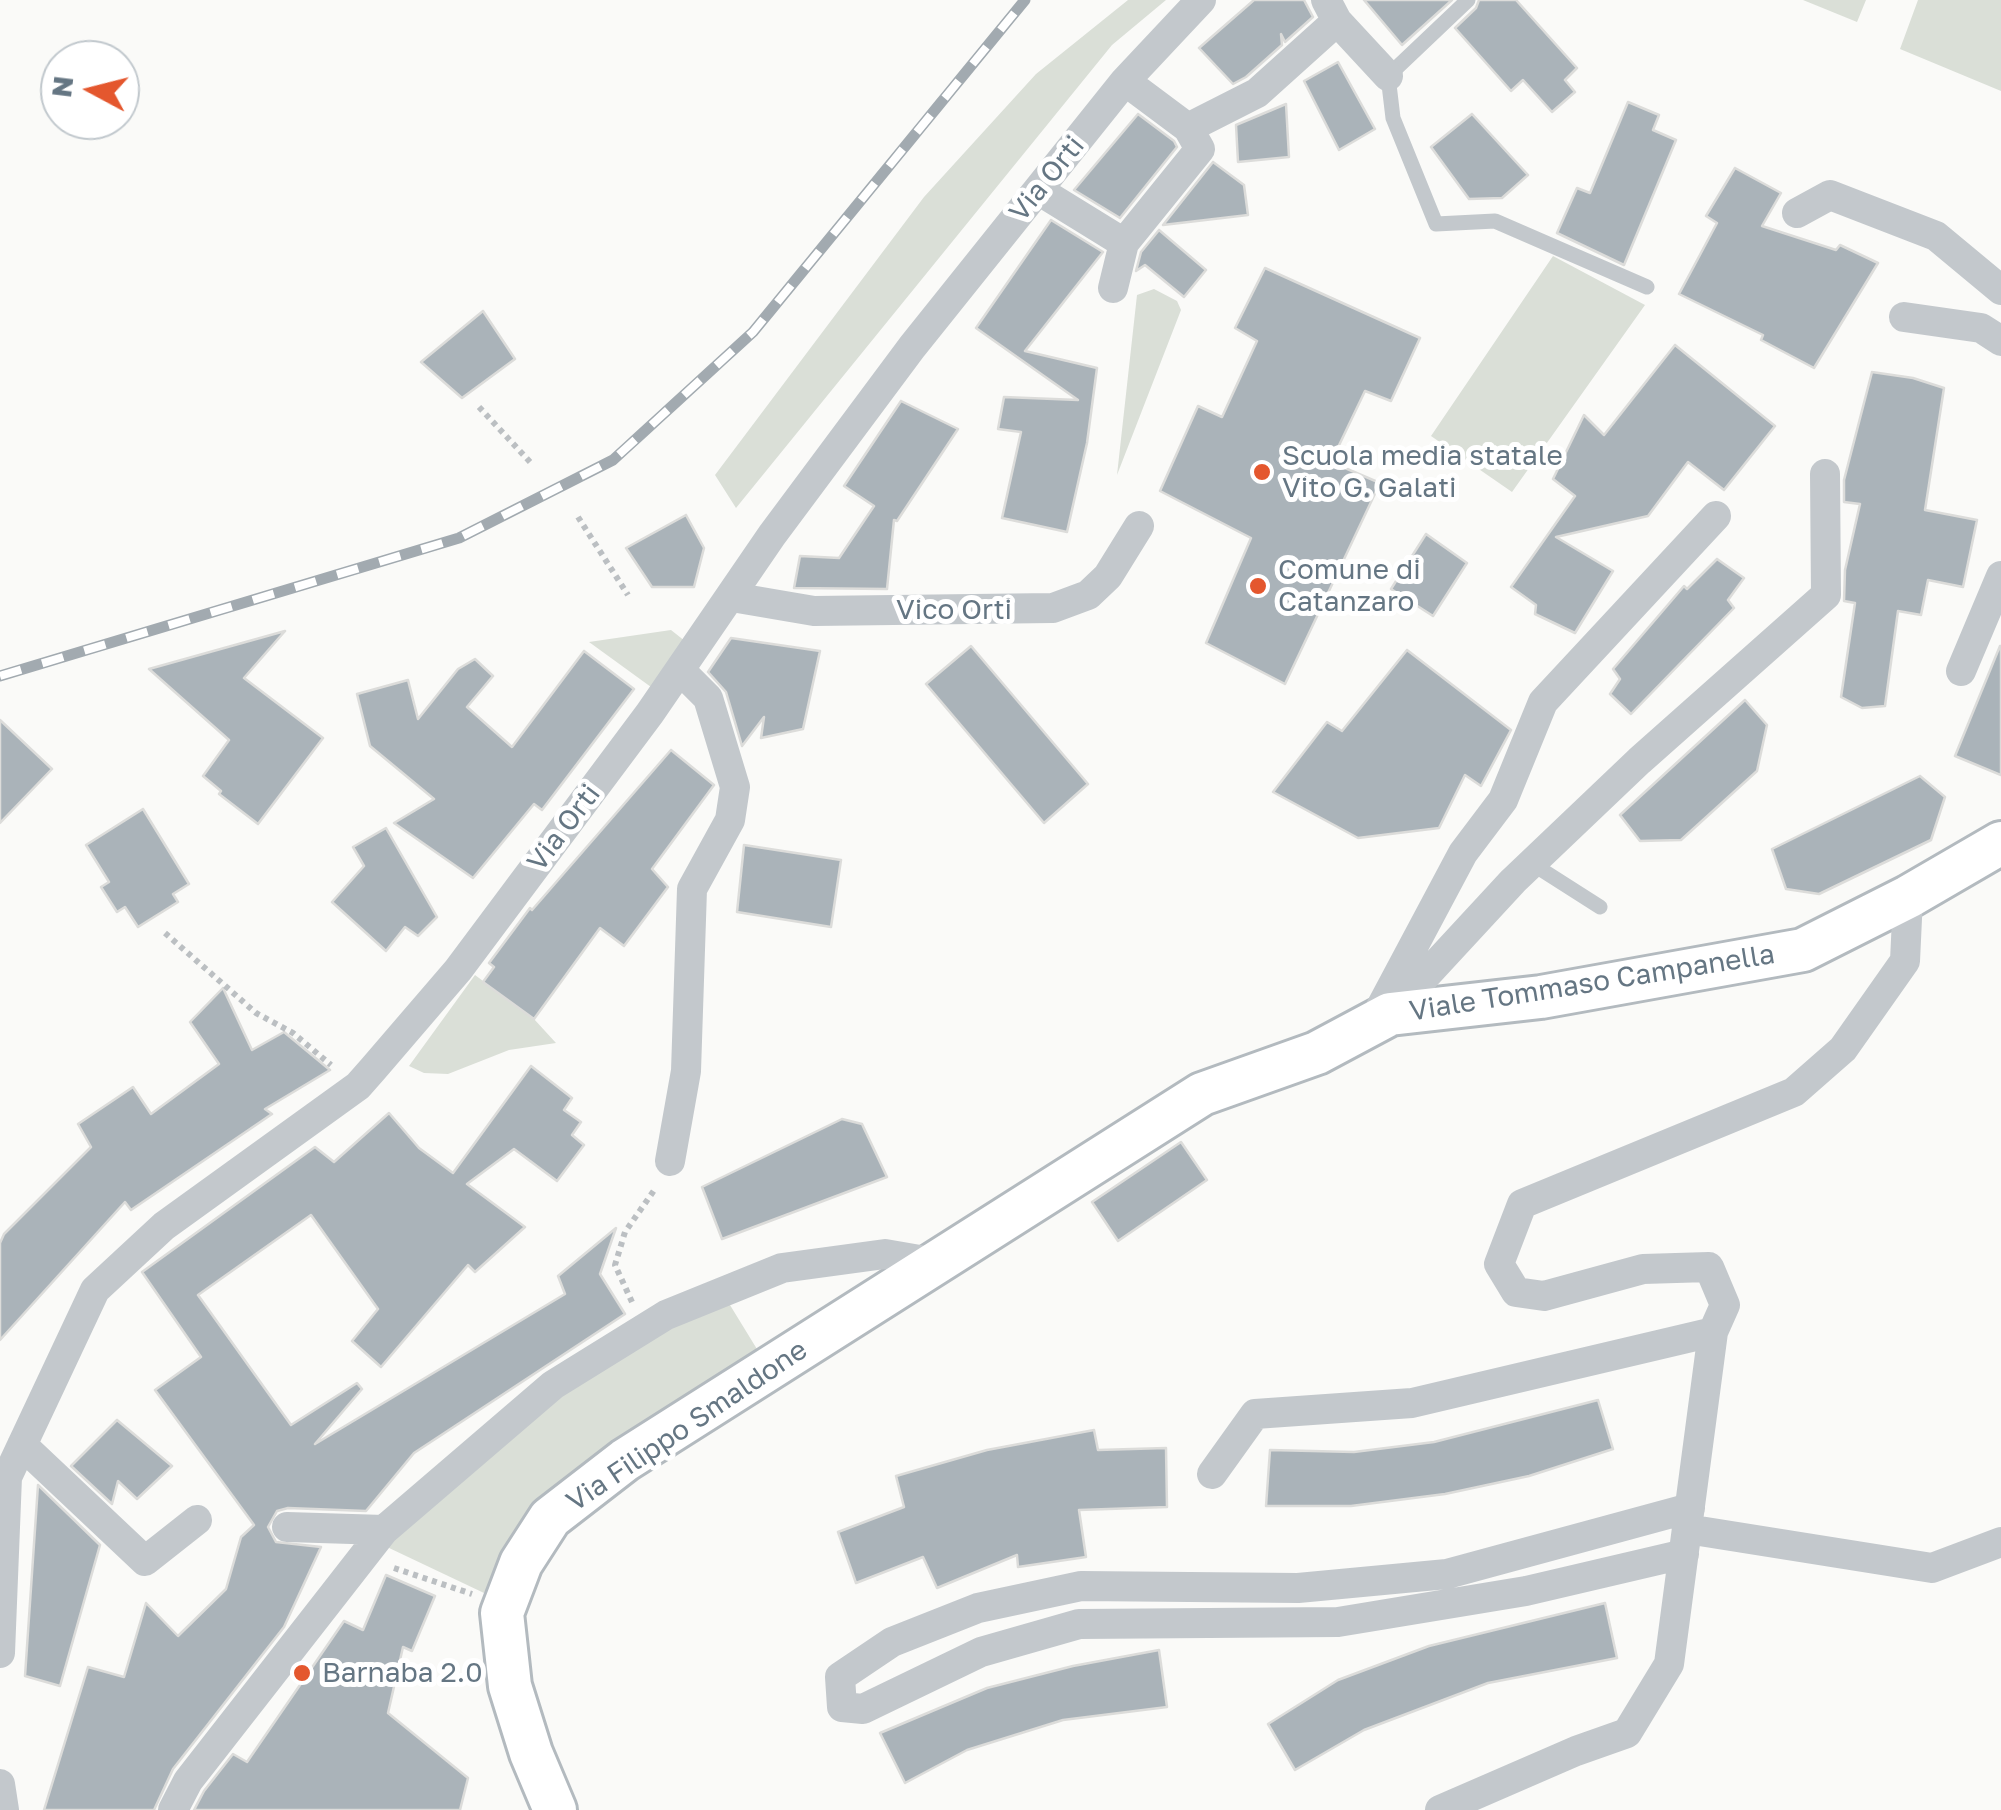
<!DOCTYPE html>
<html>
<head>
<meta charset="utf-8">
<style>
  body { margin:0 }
  #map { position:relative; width:2001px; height:1810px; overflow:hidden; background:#fafaf8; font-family:"Golos Text",sans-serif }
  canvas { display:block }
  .north { position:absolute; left:40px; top:40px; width:100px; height:100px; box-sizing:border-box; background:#fff; border:2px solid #c1c8cd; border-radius:50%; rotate:277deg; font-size:28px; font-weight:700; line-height:40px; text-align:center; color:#657683 }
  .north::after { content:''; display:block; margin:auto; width:35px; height:45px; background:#e4572e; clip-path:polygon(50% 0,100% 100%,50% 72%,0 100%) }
</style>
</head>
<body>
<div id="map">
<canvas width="2001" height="1810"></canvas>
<div class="north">N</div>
</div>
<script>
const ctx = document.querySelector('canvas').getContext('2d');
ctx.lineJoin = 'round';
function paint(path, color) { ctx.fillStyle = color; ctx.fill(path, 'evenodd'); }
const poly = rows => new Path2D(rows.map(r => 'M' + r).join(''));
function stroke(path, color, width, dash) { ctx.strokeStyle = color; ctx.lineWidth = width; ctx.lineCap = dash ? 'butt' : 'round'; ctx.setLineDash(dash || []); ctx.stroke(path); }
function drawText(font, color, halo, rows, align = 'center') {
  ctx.font = font + ' "Golos Text",sans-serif'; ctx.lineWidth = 10; ctx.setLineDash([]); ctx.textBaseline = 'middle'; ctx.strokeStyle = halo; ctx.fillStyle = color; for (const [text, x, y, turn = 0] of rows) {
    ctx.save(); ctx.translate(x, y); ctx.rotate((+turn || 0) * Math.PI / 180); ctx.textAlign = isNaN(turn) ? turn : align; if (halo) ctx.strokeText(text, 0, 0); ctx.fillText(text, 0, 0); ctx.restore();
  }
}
const green = poly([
  [1128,0,1166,0,1112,45,736,508,715,475,924,197,1036,74],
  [1803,0,1866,0,1857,22],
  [1918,0,2001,0,2001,91,1900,49],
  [1553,256,1645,305,1512,492,1431,436],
  [1154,289,1177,301,1181,310,1117,475,1137,295],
  [671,630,695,649,662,695,589,642],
  [475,975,534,1019,556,1043,509,1050,448,1074,424,1073,409,1066],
  [722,1292,760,1354,536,1505,484,1593,387,1547,553,1385]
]);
const building = poly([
  [1254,0,1304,0,1313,17,1285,42,1281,34,1282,45,1246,77,1233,84,1199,48,1254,0],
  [1364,0,1452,0,1402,45,1364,0],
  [1479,0,1516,0,1577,68,1565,80,1575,92,1552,112,1523,80,1511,91,1455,28,1476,8,1479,0],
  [1338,62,1375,129,1339,150,1304,81,1338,62],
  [1628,102,1659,115,1653,130,1676,140,1624,265,1557,233,1577,188,1590,193,1628,102],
  [1286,104,1289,157,1238,162,1236,125,1286,104],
  [1138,114,1174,141,1177,147,1120,218,1074,190,1138,114],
  [1472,114,1528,175,1502,198,1469,199,1431,147,1472,114],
  [1213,162,1244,185,1248,215,1163,225,1213,162],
  [1735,168,1781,193,1762,226,1836,250,1840,245,1878,263,1814,368,1761,340,1763,335,1679,294,1717,223,1706,216,1735,168],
  [1051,220,1103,252,1025,351,1097,368,1087,443,1067,532,1002,518,1021,432,998,429,1004,397,1078,400,976,328,1051,220],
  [1159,230,1206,270,1184,297,1145,265,1136,271,1141,252,1159,230],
  [1265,268,1420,338,1391,401,1365,391,1331,462,1380,483,1285,684,1206,643,1251,538,1160,491,1198,406,1222,417,1257,341,1235,328,1265,268],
  [483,311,515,359,462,398,421,362,483,311],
  [1675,345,1775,426,1724,490,1688,462,1648,516,1556,537,1613,571,1575,633,1535,614,1536,605,1511,587,1575,496,1553,479,1584,415,1604,435,1675,345],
  [1872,372,1913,378,1944,388,1925,510,1977,520,1963,587,1928,580,1921,615,1898,611,1885,706,1862,708,1841,697,1855,603,1844,601,1845,570,1860,504,1844,502,1844,480,1872,372],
  [901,401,958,429,897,521,894,520,887,589,794,588,800,556,839,558,874,506,844,486,901,401],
  [686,515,704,548,694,587,652,587,626,548,686,515],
  [1426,534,1467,563,1433,616,1391,589,1426,534],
  [1717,559,1744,578,1728,600,1734,608,1631,714,1610,694,1620,679,1613,669,1684,586,1687,589,1717,559],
  [285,631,244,678,323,738,258,824,219,794,221,791,203,776,229,740,149,669,285,631],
  [731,638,820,651,803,729,761,738,764,717,742,746,726,692,708,672,731,638],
  [971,646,1088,784,1044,823,926,684,971,646],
  [2000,646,2001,646,2001,775,1955,756,2000,646],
  [1407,650,1511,730,1481,786,1465,775,1439,828,1358,838,1273,792,1327,722,1342,731,1407,650],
  [584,651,634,689,542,810,534,804,473,878,394,823,434,799,370,746,357,694,408,680,418,719,458,669,475,659,493,676,467,707,512,747,584,651],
  [1745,700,1767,725,1757,771,1681,840,1640,841,1620,815,1745,700],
  [0,720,52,769,0,823,0,720],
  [671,750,714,785,652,869,668,887,624,946,600,928,534,1019,483,982,494,967,489,963,530,908,532,910,671,750],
  [1920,776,1945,797,1931,840,1819,894,1786,889,1772,849,1920,776],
  [143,809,189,884,173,894,178,902,138,927,125,907,117,912,101,887,109,882,86,845,143,809],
  [386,828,437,917,418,936,405,927,386,951,332,902,364,866,353,847,386,828],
  [744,845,841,860,831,927,737,912,744,845],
  [223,988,252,1050,284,1032,330,1070,265,1109,272,1114,131,1210,125,1202,0,1340,0,1243,4,1234,91,1147,78,1124,133,1087,151,1114,219,1064,190,1022,223,988],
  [531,1066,572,1098,564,1110,581,1122,572,1135,584,1145,557,1181,514,1149,467,1184,525,1227,475,1272,468,1265,381,1367,352,1341,378,1309,311,1215,198,1295,291,1425,357,1383,362,1389,315,1444,565,1294,558,1276,616,1228,600,1274,625,1314,414,1453,366,1511,288,1508,277,1511,268,1527,276,1542,321,1547,284,1627,173,1769,154,1810,44,1810,88,1667,124,1677,146,1603,178,1636,226,1589,241,1537,254,1525,155,1390,201,1357,142,1272,315,1147,334,1162,389,1113,419,1148,453,1173,531,1066],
  [842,1119,862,1124,887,1177,722,1239,702,1187,842,1119],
  [1181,1142,1207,1180,1118,1241,1092,1202,1181,1142],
  [1598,1400,1613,1449,1529,1476,1445,1494,1351,1506,1266,1506,1270,1450,1354,1452,1434,1442,1598,1400],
  [117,1420,172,1466,137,1499,118,1481,112,1504,71,1466,117,1420],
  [1094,1430,1098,1450,1166,1448,1167,1507,1079,1510,1086,1557,1018,1567,1017,1555,937,1588,923,1557,856,1583,838,1532,904,1507,896,1476,987,1450,1094,1430],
  [38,1485,100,1545,60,1686,25,1676,38,1485],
  [386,1575,435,1596,412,1651,403,1647,388,1713,468,1778,460,1810,194,1810,204,1791,233,1754,247,1762,344,1621,363,1630,386,1575],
  [1605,1603,1617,1658,1488,1683,1364,1730,1295,1770,1268,1724,1338,1680,1429,1646,1605,1603],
  [1159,1650,1167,1707,1063,1720,967,1750,905,1783,880,1733,987,1688,1073,1666,1159,1650]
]);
const path = poly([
  [479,407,531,463],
  [578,517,628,595],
  [165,933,256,1013,293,1033,331,1065],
  [632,1302,615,1265,625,1232,655,1189],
  [394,1568,472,1594]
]);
const lane = poly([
  [1468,0,1388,76,1393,118,1436,224,1495,221,1647,287],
  [1531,863,1600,907]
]);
const street = poly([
  [1326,0,1337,21,1388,76],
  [1125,81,1188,128],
  [1038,190,1124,243],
  [1797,213,1830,195,1936,236,2001,290],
  [1113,288,1124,243,1200,149,1188,128,1257,93,1337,21],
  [1904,317,1981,328,2001,341],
  [732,597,814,611,1053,608,1088,595,1108,576,1139,526],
  [1961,671,2001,576],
  [1381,1007,1463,853,1503,800,1543,702,1716,516],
  [1390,1014,1513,881,1639,761,1826,595,1825,474],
  [670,1161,686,1071,692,889,730,820,735,787,708,698,680,670],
  [22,1445,145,1561,197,1520],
  [1212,1474,1255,1414,1412,1403,1713,1332],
  [287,1527,384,1530],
  [1687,1529,1932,1568,2001,1542],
  [1684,1554,1526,1591,1338,1622,1079,1624,981,1652,863,1709,842,1707,840,1677,892,1642,978,1608,1081,1586,1298,1588,1447,1574,1690,1508],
  [0,1653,7,1477,95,1290,164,1226,358,1086,373,1069,458,970,650,713,772,535,912,347,1125,81,1201,0],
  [0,1784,4,1810],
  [173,1810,188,1781,384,1530,553,1385,666,1315,782,1268,885,1254,937,1263],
  [1440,1810,1576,1751,1627,1733,1669,1664,1713,1332,1725,1305,1709,1267,1643,1269,1544,1296,1516,1292,1499,1264,1522,1204,1794,1092,1843,1049,1905,961,1908,897]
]);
const secondary = poly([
  [555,1810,531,1753,510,1686,502,1613,521,1563,550,1518,625,1460,1202,1094,1317,1053,1390,1014,1541,997,1803,950,1908,897,2001,843]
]);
const rail = poly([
  [0,676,459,538,613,460,753,332,1025,0]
]);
const markers = [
  [1262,472,10,"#e4572e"],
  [1258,586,10,"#e4572e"],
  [302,1673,10,"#e4572e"]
];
const streetNames = [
  ["Via Orti",1047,179,-51],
  ["Vico Orti",954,610],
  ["Via Orti",564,828,-53],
  ["Viale Tommaso Campanella",1592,983,-9],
  ["Via Filippo Smaldone",687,1426,-34]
];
const poiNames = [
  ["Scuola media statale",1282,456],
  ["Vito G. Galati",1282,488],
  ["Comune di",1278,570],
  ["Catanzaro",1278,602],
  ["Barnaba 2.0",322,1673]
];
paint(green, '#dadfd7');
paint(building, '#aab3b9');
stroke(building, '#dcdcda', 2.5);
stroke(secondary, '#b3babf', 48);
stroke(path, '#bbbfc2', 6, [5, 5]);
stroke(lane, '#c3c8cc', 15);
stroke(street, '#c3c8cc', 30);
stroke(secondary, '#fff', 42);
stroke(rail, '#a2aab0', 11);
stroke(rail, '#fff', 8, [22]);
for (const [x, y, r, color] of markers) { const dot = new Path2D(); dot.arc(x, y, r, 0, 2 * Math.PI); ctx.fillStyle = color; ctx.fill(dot); stroke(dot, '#fff', 4); }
drawText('28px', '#657683', '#fff', streetNames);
drawText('28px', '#657683', '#fff', poiNames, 'left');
</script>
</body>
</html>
